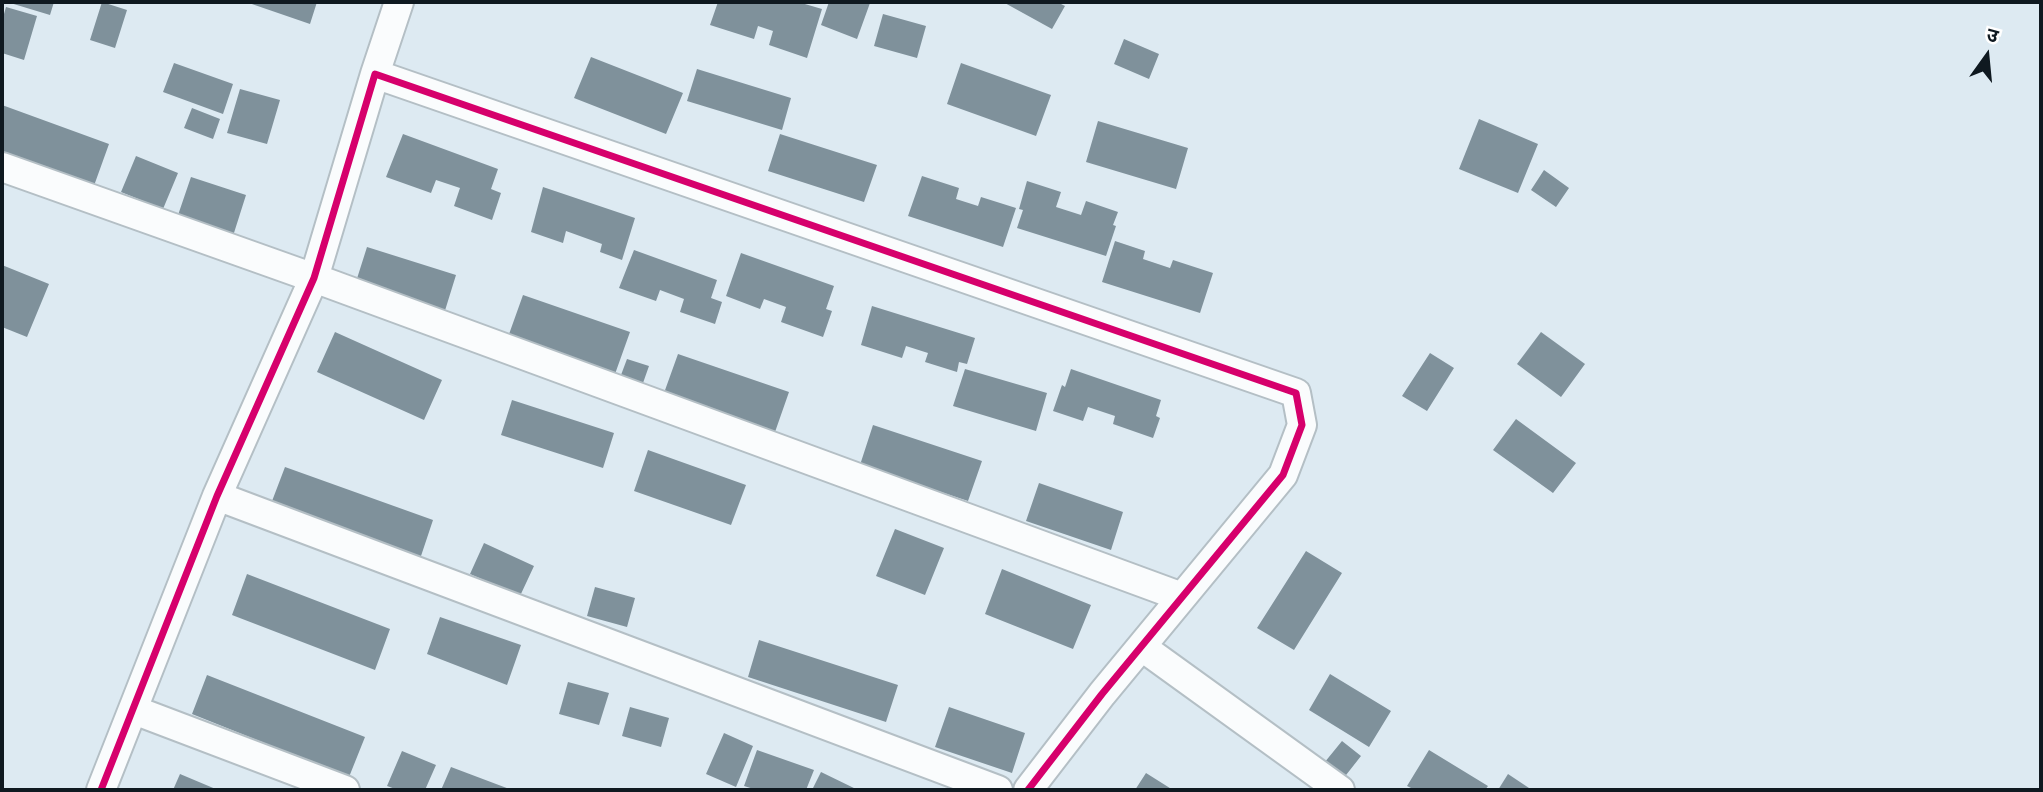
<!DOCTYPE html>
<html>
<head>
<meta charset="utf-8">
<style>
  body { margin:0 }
  #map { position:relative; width:2043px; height:792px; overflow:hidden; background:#ddeaf2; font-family:Jost,"Noto Sans Devanagari",sans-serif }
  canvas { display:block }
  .frame { position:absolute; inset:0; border:4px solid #0f1920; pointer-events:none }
  .north { position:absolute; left:1952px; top:21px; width:70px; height:70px; -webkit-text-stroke:5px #fff; paint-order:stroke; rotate:15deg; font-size:19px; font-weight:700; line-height:28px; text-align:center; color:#0f1920 }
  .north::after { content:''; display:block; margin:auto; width:24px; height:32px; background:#0f1920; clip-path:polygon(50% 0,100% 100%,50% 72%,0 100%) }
</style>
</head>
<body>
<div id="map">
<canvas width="2043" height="792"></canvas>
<div class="frame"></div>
<div class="north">उ</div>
</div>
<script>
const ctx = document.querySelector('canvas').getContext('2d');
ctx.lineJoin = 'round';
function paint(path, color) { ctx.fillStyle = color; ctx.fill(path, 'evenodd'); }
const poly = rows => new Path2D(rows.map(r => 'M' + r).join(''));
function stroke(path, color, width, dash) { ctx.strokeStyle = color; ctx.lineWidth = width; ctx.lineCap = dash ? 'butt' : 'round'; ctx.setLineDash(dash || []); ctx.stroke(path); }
const building = poly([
  [7,2,54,2,50,15],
  [102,2,127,10,115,48,90,40],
  [246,2,317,2,310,24],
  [718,2,798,2,822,9,807,58,769,45,773,31,758,26,754,39,710,25],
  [829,2,870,3,857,39,821,25],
  [1003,2,1057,2,1065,6,1052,29],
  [6,7,37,16,24,60,2,53,2,21],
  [883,14,926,26,917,58,874,46],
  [1124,39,1159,54,1149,79,1114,64],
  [591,57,683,93,666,134,574,98],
  [174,63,233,84,223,114,163,92],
  [961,63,1051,95,1036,136,947,104],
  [697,69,791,98,782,130,687,101],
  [240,89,280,100,267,144,227,133],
  [2,105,109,144,91,194,2,162],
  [192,108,220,119,213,139,184,128],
  [1479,119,1538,144,1518,193,1459,169],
  [1098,121,1188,148,1176,189,1086,162],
  [403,134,498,169,491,189,501,193,492,220,454,206,460,188,436,180,431,193,386,177],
  [780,134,877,165,864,202,768,171],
  [136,156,178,173,163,209,121,192],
  [1544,170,1569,188,1556,207,1531,190],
  [922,176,959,188,956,199,978,206,981,197,1016,208,1003,247,908,216],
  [191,177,246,195,233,236,177,218],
  [1027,181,1061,192,1056,207,1081,215,1086,201,1118,212,1113,225,1116,226,1106,256,1017,228,1023,210,1019,209],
  [543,187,635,218,622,260,600,252,602,244,566,231,563,243,531,232],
  [1115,241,1145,251,1143,259,1170,268,1173,260,1213,273,1200,313,1102,282],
  [367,247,456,275,443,317,354,288],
  [634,250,717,280,711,298,722,302,715,324,680,312,684,299,660,290,656,301,619,288],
  [741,253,834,286,826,309,832,311,823,337,781,322,786,307,764,299,760,309,726,296],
  [2,265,49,284,27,337,2,327],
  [523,295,630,332,615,374,508,337],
  [872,306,975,338,967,364,959,362,957,372,925,362,928,353,906,346,902,358,861,345],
  [335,332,442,380,424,420,317,372],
  [1541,332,1585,364,1561,397,1517,364],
  [1430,353,1454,368,1427,411,1402,396],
  [678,354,789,392,775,432,664,393],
  [627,359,649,366,643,383,621,375],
  [965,369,1047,393,1036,431,953,406],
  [1071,369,1161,400,1156,416,1160,418,1153,438,1113,424,1115,416,1088,407,1083,421,1053,411,1062,385,1065,387],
  [512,400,614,433,603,468,501,435],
  [1516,419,1576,463,1553,493,1493,450],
  [873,425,982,461,968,501,860,465],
  [648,450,746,485,731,525,634,491],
  [285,467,433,520,419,562,269,509],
  [1039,483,1123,512,1111,550,1026,521],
  [895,529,944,548,925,595,876,576],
  [484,543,534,566,520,596,470,574],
  [1306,551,1342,573,1294,650,1257,628],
  [1002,569,1091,605,1073,649,985,614],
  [247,574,390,629,375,670,232,615],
  [595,587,635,598,627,627,587,616],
  [440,617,521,645,507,685,427,654],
  [759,640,898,685,886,722,748,677],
  [1330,674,1391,711,1369,747,1309,710],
  [207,675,365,737,349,777,192,714],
  [568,682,609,693,599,725,559,714],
  [630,707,669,718,661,747,622,736],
  [949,707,1025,733,1012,773,935,747],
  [724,733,753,746,736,787,706,774],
  [1342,741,1361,756,1339,784,1320,768],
  [757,750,814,770,806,790,757,790,744,786],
  [1429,750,1488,786,1485,790,1415,790,1407,786],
  [402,751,436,765,425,790,398,790,387,786],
  [451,767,512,790,441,790],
  [821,772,858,790,812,790],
  [1146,773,1173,790,1135,790],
  [180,774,218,790,173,790],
  [1508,774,1532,790,1498,790]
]);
const street = poly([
  [375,74,399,2],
  [2,167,314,278,1182,597],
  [217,496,998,790],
  [1142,647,1340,790],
  [134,710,345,790],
  [101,790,217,496,314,278,375,74,1296,393,1302,425,1283,475,1102,694,1028,790]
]);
const cycleway = poly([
  [101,790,217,496,314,278,375,74,1296,393,1302,425,1283,475,1102,694,1028,790]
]);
paint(building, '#7f919b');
stroke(street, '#b4bfc5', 32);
stroke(street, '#fafcfd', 28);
stroke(cycleway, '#d6006c', 7);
</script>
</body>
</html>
